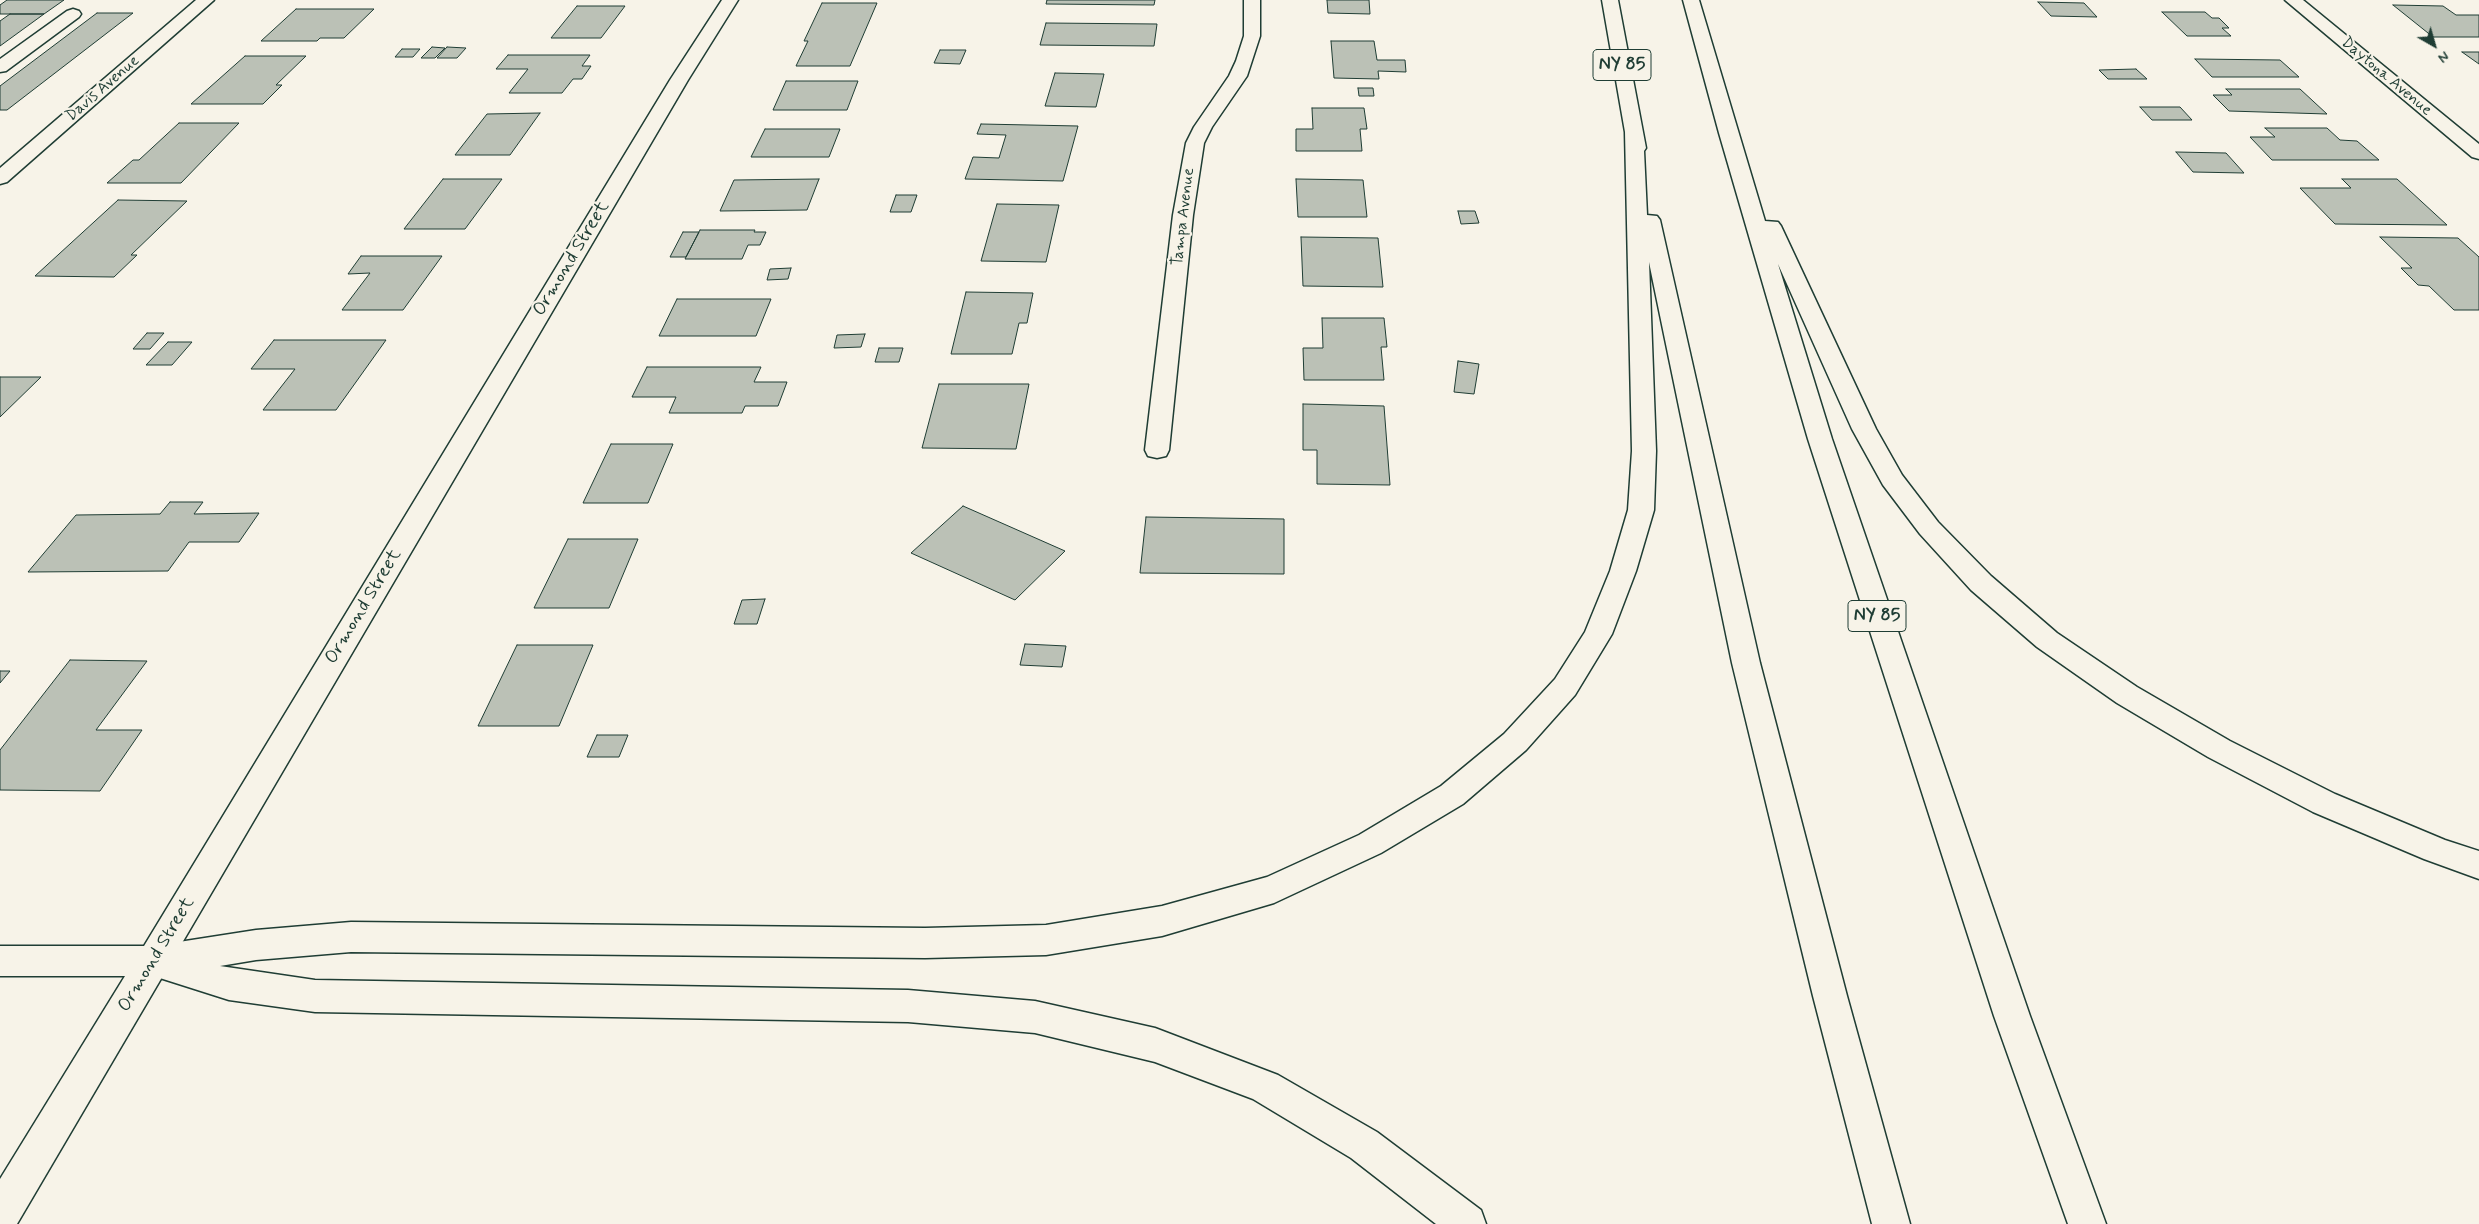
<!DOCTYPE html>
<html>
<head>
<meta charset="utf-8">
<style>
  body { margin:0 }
  #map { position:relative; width:2479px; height:1224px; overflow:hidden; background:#f7f3e8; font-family:Mynerve,sans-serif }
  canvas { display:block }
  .north { position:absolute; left:2409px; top:20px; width:50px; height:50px; -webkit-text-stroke:4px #f7f3e8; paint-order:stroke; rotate:142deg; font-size:14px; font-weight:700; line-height:20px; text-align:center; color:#1f3d34 }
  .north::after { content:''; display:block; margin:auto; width:18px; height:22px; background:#1f3d34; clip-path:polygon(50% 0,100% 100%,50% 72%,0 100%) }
</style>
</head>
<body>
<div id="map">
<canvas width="2479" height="1224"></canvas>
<div class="north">N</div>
</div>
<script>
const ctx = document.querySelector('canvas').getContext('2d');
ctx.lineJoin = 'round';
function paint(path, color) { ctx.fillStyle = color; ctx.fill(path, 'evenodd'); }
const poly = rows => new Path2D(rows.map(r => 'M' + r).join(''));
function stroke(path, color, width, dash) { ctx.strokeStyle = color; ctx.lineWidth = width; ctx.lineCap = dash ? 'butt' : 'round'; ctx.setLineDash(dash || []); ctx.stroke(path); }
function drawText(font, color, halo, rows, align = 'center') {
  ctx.font = font + ' Mynerve,sans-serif'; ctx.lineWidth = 4.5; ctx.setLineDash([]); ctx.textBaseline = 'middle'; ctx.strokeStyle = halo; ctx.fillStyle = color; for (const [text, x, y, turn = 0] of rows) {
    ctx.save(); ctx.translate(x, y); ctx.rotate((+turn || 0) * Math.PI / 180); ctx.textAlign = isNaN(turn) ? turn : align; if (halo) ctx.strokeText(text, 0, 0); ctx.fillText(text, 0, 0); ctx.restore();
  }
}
const building = poly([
  [7,0,64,0,44,14,0,14,0,5,7,0],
  [1047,0,1155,0,1154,5,1046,4,1047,0],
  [1327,0,1369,0,1370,14,1328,13,1327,0],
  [2038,2,2084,3,2097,17,2051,16,2038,2],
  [822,3,877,3,850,66,796,66,808,41,804,41,822,3],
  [2393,5,2443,6,2456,15,2479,15,2479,37,2433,37,2393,5],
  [577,6,625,6,601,38,551,38,577,6],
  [296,9,374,9,344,38,320,38,317,41,261,41,296,9],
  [2162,12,2205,12,2212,18,2219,18,2229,28,2222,28,2231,36,2187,36,2162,12],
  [97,13,133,13,7,110,0,110,0,86,97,13],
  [10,14,44,14,0,46,0,21,10,14],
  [1046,23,1157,24,1154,46,1040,45,1046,23],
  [1331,41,1374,41,1377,60,1405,60,1406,72,1378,71,1379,79,1334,78,1331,41],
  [432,47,445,48,435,58,421,58,432,47],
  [447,47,466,48,457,58,437,58,447,47],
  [402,49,420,49,413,57,395,57,402,49],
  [940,50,966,50,960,64,934,63,940,50],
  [2462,52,2479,52,2479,64,2462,52],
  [508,55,590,55,582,66,591,66,582,79,573,79,562,93,509,93,528,69,496,69,508,55],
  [245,56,306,56,276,85,282,85,263,104,191,104,245,56],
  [2195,59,2280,60,2299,77,2212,77,2195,59],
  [2136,69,2147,79,2108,79,2099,70,2136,69],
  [1055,73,1104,74,1096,107,1045,106,1055,73],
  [786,81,858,81,847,110,773,110,786,81],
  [1358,88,1373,88,1374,96,1359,96,1358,88],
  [2226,89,2300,89,2327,114,2229,111,2213,95,2232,95,2226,89],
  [2140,107,2180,107,2192,120,2152,120,2140,107],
  [1312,108,1364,108,1367,129,1360,129,1362,151,1296,151,1296,129,1313,129,1312,108],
  [540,113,510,155,455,155,487,114,540,113],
  [179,123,239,123,181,183,107,183,133,160,139,160,179,123],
  [981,124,1078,126,1063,181,965,179,973,157,999,158,1006,135,977,134,981,124],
  [2265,128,2327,128,2340,140,2357,141,2379,160,2272,160,2250,137,2275,137,2265,128],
  [765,129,840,129,829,157,751,157,765,129],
  [2176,152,2226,153,2244,173,2193,172,2176,152],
  [443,179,502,179,465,229,404,229,443,179],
  [819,179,807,210,720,211,734,180,819,179],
  [1296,179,1363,180,1367,217,1298,217,1296,179],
  [2342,179,2397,179,2447,225,2335,224,2300,188,2351,188,2342,179],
  [896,195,917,195,911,212,890,212,896,195],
  [118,200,187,201,131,255,137,255,114,277,35,276,118,200],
  [997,204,1059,205,1046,262,981,261,997,204],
  [1458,211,1475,211,1479,223,1461,224,1458,211],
  [700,230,755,230,754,232,766,232,760,245,748,245,742,259,685,259,700,230],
  [683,232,699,232,686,257,670,257,683,232],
  [1301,237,1378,238,1383,287,1303,286,1301,237],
  [2380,237,2458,238,2479,257,2479,310,2454,310,2429,286,2418,285,2401,268,2412,268,2380,237],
  [361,256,442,256,403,310,342,310,370,273,348,274,361,256],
  [791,268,788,279,767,280,770,269,791,268],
  [966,292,1033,293,1027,323,1019,323,1012,354,951,354,966,292],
  [677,299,771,299,756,336,659,336,677,299],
  [1322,318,1384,318,1387,347,1381,347,1384,380,1304,380,1303,348,1323,348,1322,318],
  [147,333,164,333,150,349,133,349,147,333],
  [865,334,861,347,834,348,837,335,865,334],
  [274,340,386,340,336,410,263,410,295,369,251,369,274,340],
  [168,342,192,342,172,365,146,365,168,342],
  [879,348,903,348,899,362,875,362,879,348],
  [1458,361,1479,364,1474,394,1454,392,1458,361],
  [647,367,761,367,754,382,787,382,778,406,745,406,742,413,669,413,676,397,632,397,647,367],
  [0,377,41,377,0,417,0,377],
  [939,384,1029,384,1016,449,922,448,939,384],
  [1303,404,1384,406,1390,485,1317,484,1317,450,1303,450,1303,404],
  [611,444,673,444,648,503,583,503,611,444],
  [170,502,203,502,194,514,259,513,239,542,189,542,168,571,28,572,76,515,160,514,170,502],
  [963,506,1065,551,1015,600,911,553,963,506],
  [1146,517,1284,519,1284,574,1140,573,1146,517],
  [568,539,638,539,609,608,534,608,568,539],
  [765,599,757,624,734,624,742,600,765,599],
  [1025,644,1066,646,1062,667,1020,665,1025,644],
  [517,645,593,645,559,726,478,726,517,645],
  [70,660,147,661,96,730,142,730,100,791,0,790,0,750,70,660],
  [0,671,10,671,0,683,0,671],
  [597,735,628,735,619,757,587,757,597,735]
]);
const lane = poly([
  [73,9,79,11,81,14,79,17,6,71,0,72,0,59,67,11,73,9]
]);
const street = poly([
  [196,0,214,0,7,182,0,184,0,168,196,0],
  [722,0,738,0,688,80,165,972,153,976,0,976,0,946,144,946,670,80,722,0],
  [1244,0,1260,0,1260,36,1247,76,1212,127,1204,143,1193,215,1169,450,1166,456,1157,458,1148,456,1145,450,1173,215,1186,143,1194,127,1229,76,1236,61,1244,36,1244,0],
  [2285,0,2303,0,2479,144,2479,159,2472,157,2285,0]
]);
const primary = poly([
  [153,946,165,950,170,961,165,972,17,1224,0,1224,0,1179,141,950,153,946]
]);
const highway = poly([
  [1602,0,1618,0,1646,148,1644,151,1647,215,1657,216,1660,220,1760,663,1847,996,1910,1224,1872,1224,1813,996,1732,663,1649,262,1656,451,1654,510,1636,571,1612,634,1575,695,1526,750,1463,804,1381,853,1274,903,1162,936,1046,955,925,958,351,952,256,960,220,966,315,980,908,990,1035,1001,1155,1028,1278,1075,1377,1132,1481,1210,1486,1224,1436,1224,1351,1158,1253,1099,1155,1062,1035,1033,908,1022,315,1012,229,1000,141,972,136,961,141,950,153,946,256,930,351,922,925,928,1046,925,1162,906,1267,877,1359,835,1441,786,1504,734,1555,679,1585,632,1610,571,1628,510,1632,451,1625,132,1602,0],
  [1683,0,1699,0,1765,221,1778,222,1781,226,1876,429,1902,475,1938,522,1991,576,2057,633,2137,687,2230,741,2335,794,2445,840,2479,851,2479,879,2424,859,2313,812,2208,757,2117,703,2037,647,1971,590,1920,534,1883,485,1852,429,1778,264,1832,439,2030,1016,2106,1224,2068,1224,1994,1016,1808,439,1719,133,1683,0]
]);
const farStreetnames = [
  ["Daytona Avenue",2386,77,40],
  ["Davis Avenue",103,89,-41],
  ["Tampa Avenue",1184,217,-83]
];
const shields = [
  [1622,65,58],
  [1877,616,58]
];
const shieldNames = [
  ["NY 85",1622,65],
  ["NY 85",1877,616]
];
const streetNames = [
  ["Ormond Street",572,259,-59],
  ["Ormond Street",364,607,-59],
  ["Ormond Street",157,955,-59]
];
paint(building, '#bbc1b6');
stroke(building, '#1f3d34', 1);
stroke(lane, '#1f3d34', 3);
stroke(street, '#1f3d34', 3);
stroke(primary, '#1f3d34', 3);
stroke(highway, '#1f3d34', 3);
paint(lane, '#f7f3e8');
paint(street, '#f7f3e8');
paint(primary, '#f7f3e8');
paint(highway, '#f7f3e8');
drawText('16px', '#1f3d34', '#f7f3e8', farStreetnames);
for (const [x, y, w] of shields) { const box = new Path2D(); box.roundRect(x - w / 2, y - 15.5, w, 31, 4); ctx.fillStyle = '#f7f3e8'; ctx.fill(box); stroke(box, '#1f3d34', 1); }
drawText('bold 18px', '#1f3d34', null, shieldNames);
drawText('19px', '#1f3d34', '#f7f3e8', streetNames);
</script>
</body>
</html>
